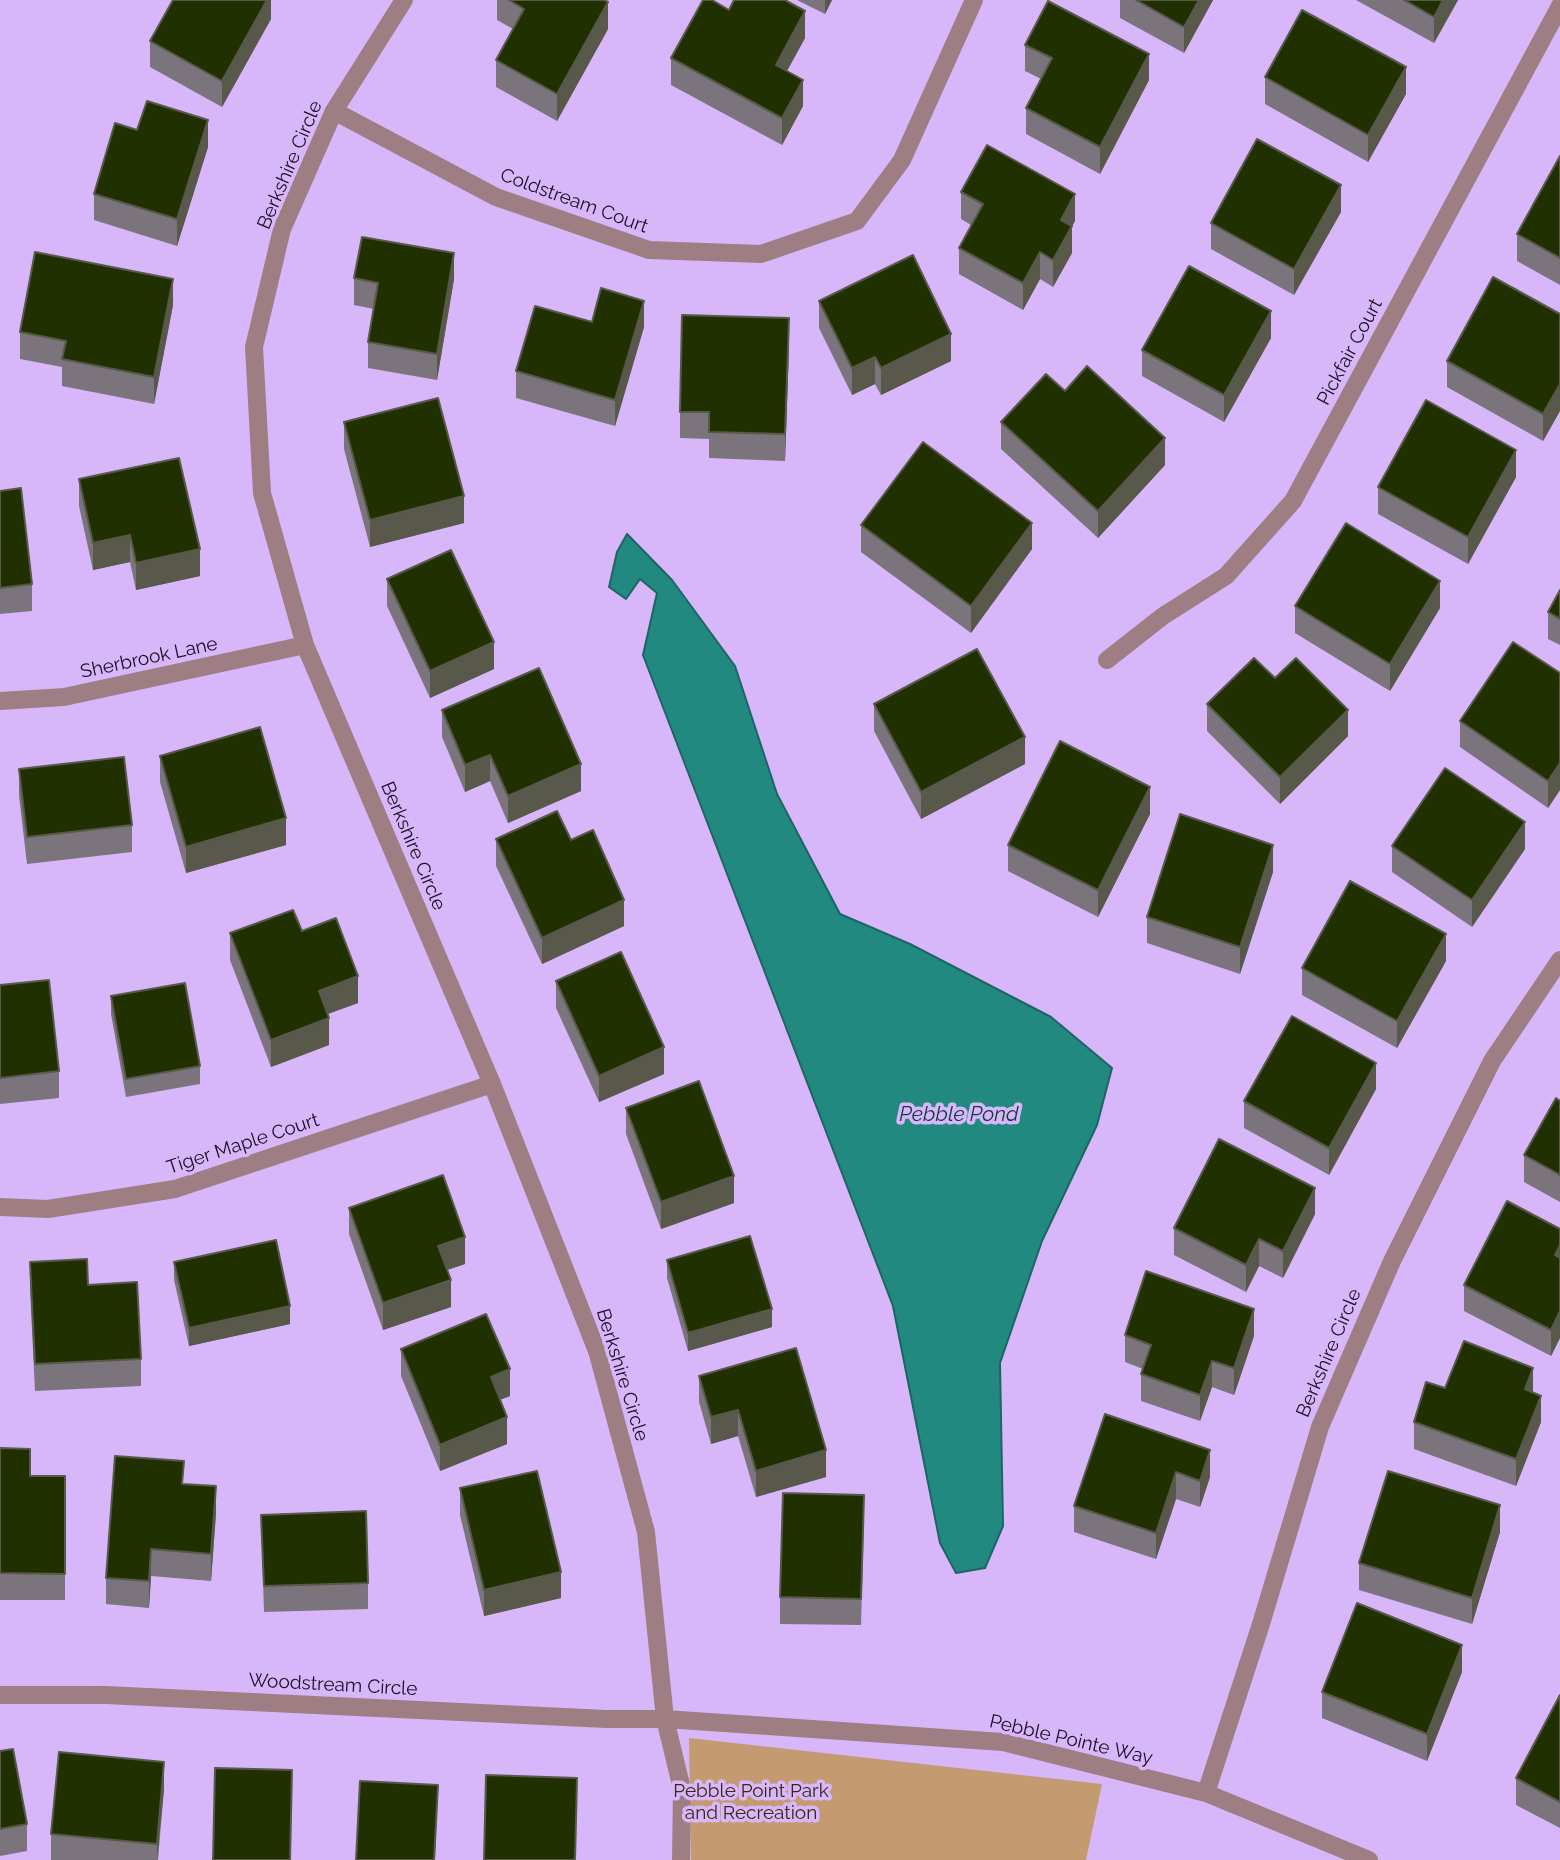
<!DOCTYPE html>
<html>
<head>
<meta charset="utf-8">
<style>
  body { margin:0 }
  canvas { display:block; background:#d7b7f9 }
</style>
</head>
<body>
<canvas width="1560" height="1860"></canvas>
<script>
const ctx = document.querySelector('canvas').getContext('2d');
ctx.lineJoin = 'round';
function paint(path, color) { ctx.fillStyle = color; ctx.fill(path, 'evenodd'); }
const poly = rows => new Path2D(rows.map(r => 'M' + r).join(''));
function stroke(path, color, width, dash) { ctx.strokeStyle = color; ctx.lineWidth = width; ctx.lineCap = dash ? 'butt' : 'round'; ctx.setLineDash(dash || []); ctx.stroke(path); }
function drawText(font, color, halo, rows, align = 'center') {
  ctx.font = font + ' Raleway,sans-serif'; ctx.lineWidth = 7; ctx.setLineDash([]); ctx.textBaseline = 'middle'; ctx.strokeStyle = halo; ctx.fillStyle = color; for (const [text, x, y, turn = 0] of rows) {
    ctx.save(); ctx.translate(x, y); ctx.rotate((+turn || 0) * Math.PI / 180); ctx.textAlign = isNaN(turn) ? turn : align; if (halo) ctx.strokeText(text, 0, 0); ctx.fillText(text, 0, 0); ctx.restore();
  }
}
const green = poly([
  [689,1738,1102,1784,1086,1860,691,1860]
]);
const water = poly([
  [627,534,672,580,735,666,777,794,840,914,910,944,1051,1017,1112,1068,1097,1125,1042,1241,1000,1363,1003,1526,985,1568,956,1573,940,1543,893,1306,643,655,657,593,640,579,626,599,609,587,617,552,627,534]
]);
const minor = poly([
  [404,0,334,111,282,229,254,347,262,493,305,645,492,1084,597,1351,646,1532,665,1719,682,1789,681,1860],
  [334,111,496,197,649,250,761,254,857,221,902,160,974,0],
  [1107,660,1163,616,1226,576,1293,501,1560,6],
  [0,701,64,697,305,645],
  [0,1207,48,1209,175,1189,492,1084],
  [0,1695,106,1695,606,1719,665,1719,1003,1742,1206,1793,1369,1860],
  [1206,1793,1261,1624,1320,1427,1392,1261,1492,1061,1560,960]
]);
const wall = poly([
  [271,0,271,19,222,107,150,67,150,41],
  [497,0,604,0,608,29,557,121,496,87,496,60,513,29,497,20],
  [797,0,832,0,825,14],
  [1120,0,1213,0,1184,53,1120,18],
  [1356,0,1458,0,1434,43],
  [729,10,805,38,787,71,803,106,782,145,671,85,671,58],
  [1025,45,1149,80,1100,174,1026,134,1026,108,1041,79,1025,71],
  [1265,77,1406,94,1368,162,1265,104],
  [137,130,208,147,177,246,94,220,94,194],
  [1560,156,1560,285,1517,261,1517,234],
  [961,192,1075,221,1072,226,1072,253,1053,287,1040,279,1023,310,959,274,959,248,971,225,961,219],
  [1341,212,1294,295,1211,249,1211,223],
  [354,278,454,279,437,380,368,368,368,342,374,309,354,305],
  [819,301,951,361,881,395,875,384,852,395,819,328],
  [173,305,154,404,62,386,62,367,20,359,20,332],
  [1560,314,1560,411,1543,441,1447,387,1447,361],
  [644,327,615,426,516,398,516,371],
  [1271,338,1224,422,1142,376,1142,350],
  [789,345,785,461,709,458,709,439,680,438,680,412],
  [344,422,464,523,370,547,344,449],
  [1001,422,1165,465,1098,538,1001,449],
  [1516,477,1468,564,1378,514,1378,487],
  [79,479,200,576,136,590,130,562,93,570,79,506],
  [0,491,32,584,32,611,0,614],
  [861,525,1032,549,971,633,861,552],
  [387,579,494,669,430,698,387,606],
  [1560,590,1560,645,1548,639,1548,612],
  [1295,606,1440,608,1390,691,1295,633],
  [1560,673,1560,790,1548,808,1460,747,1460,721],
  [1275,678,1348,736,1280,804,1207,731,1207,704],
  [874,704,1025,764,921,819,874,731],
  [442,710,581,791,508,823,490,781,465,792,442,737],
  [160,756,286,845,186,873,160,782],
  [19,769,132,825,132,852,27,864,19,796],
  [1150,814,1098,917,1008,871,1008,845],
  [496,839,571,840,624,926,542,964,496,866],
  [1392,846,1525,849,1472,927,1392,872],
  [1273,872,1240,974,1147,943,1147,917],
  [302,931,358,1003,328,1014,329,1045,271,1067,230,960,230,933],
  [1446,961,1397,1048,1302,995,1302,968],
  [556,981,664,1074,599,1102,556,1008],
  [0,985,59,1071,59,1098,0,1104],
  [111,996,200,1066,200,1084,126,1097,111,1014],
  [1376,1089,1329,1175,1244,1128,1244,1101],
  [1560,1101,1560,1202,1524,1182,1524,1155],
  [626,1108,734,1203,661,1229,626,1134],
  [349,1208,465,1264,447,1270,451,1307,383,1330,349,1234],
  [1315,1214,1283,1278,1259,1266,1246,1292,1174,1255,1174,1228],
  [1560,1229,1560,1338,1551,1356,1464,1311,1464,1285],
  [667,1260,772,1327,688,1351,667,1278],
  [30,1262,88,1285,141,1359,141,1386,35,1391,30,1289],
  [174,1262,290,1324,189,1346,174,1280],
  [1125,1335,1254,1336,1234,1395,1212,1387,1200,1421,1141,1401,1141,1374,1143,1369,1125,1362],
  [401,1349,510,1396,500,1400,507,1444,440,1471,401,1376],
  [699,1376,826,1477,756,1497,738,1436,711,1444,699,1402],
  [1445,1388,1533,1392,1541,1422,1516,1486,1414,1449,1414,1422],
  [0,1448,30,1476,65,1476,65,1600,0,1600],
  [1210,1450,1210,1477,1200,1507,1176,1499,1156,1559,1074,1532,1074,1506],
  [184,1484,216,1513,211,1581,151,1576,149,1608,106,1604,106,1578],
  [460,1488,561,1598,484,1616,460,1515],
  [261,1515,368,1583,368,1609,264,1612],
  [864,1521,861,1625,780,1624,780,1597],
  [1500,1532,1472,1624,1359,1590,1359,1563],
  [1462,1672,1427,1761,1322,1718,1322,1692],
  [1560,1695,1560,1828,1516,1805,1516,1778],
  [0,1751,27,1824,27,1851,0,1856],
  [164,1789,158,1860,51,1860,51,1834]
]);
const shadedWall = poly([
  [267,0,271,0,271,19,222,107,222,81],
  [825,0,832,0,825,14],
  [1199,0,1213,0,1184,53,1184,27],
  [1443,0,1458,0,1434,43,1434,17],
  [608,2,608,29,557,121,557,94],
  [805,11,805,38,776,91,776,65],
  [1149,54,1149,80,1100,174,1100,147],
  [1406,67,1406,94,1368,162,1368,135],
  [803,80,803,106,782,145,782,118],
  [208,120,208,147,177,246,177,219],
  [1341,185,1341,212,1294,295,1294,269],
  [1075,194,1075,221,1072,226,1072,253,1053,287,1053,260,1061,220],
  [1040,252,1040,279,1023,310,1023,283],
  [454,253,454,279,437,380,437,354],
  [173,279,173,305,154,404,154,377],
  [644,301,644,327,615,426,615,400],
  [1271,311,1271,338,1224,422,1224,395],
  [789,318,789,345,785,461,785,434],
  [951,334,951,361,881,395,881,368],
  [875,357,875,384,852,395,852,368],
  [1560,384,1560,411,1543,441,1543,414],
  [1165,438,1165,465,1098,538,1098,511],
  [1516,450,1516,477,1468,564,1468,537],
  [464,496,464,523,370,547,370,520],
  [1032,523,1032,549,971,633,971,606],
  [130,535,130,562,93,570,93,543],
  [200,549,200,576,136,590,136,563],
  [1440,581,1440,608,1390,691,1390,664],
  [494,642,494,669,430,698,430,671],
  [1348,710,1348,736,1280,804,1280,777],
  [1025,737,1025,764,921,819,921,792],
  [490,755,490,781,465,792,465,765],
  [1560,763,1560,790,1548,808,1548,781],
  [581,764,581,791,508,823,508,796],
  [1150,787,1150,814,1098,917,1098,890],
  [286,818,286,845,186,873,186,847],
  [1525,822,1525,849,1472,927,1472,900],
  [1273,845,1273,872,1240,974,1240,947],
  [624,900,624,926,542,964,542,938],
  [1446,934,1446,961,1397,1048,1397,1021],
  [358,976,358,1003,319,1017,319,991],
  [329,1018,329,1045,271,1067,271,1040],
  [664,1047,664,1074,599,1102,599,1076],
  [1376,1063,1376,1089,1329,1175,1329,1148],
  [734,1176,734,1203,661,1229,661,1202],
  [1315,1188,1315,1214,1283,1278,1283,1251],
  [465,1237,465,1264,438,1273,438,1246],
  [1259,1239,1259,1266,1246,1292,1246,1265],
  [1560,1245,1560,1272,1555,1255],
  [451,1280,451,1307,383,1330,383,1303],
  [290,1306,290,1324,189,1346,189,1328],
  [772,1309,772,1327,688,1351,688,1333],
  [1254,1309,1254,1336,1234,1395,1234,1368],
  [1560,1311,1560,1338,1551,1356,1551,1330],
  [1212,1361,1212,1387,1200,1421,1200,1395],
  [1533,1368,1533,1394,1525,1389],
  [510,1369,510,1396,491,1403,491,1377],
  [1541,1396,1541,1422,1516,1486,1516,1459],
  [738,1410,738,1436,711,1444,711,1417],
  [507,1417,507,1444,440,1471,440,1445],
  [826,1450,826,1477,756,1497,756,1471],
  [1210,1450,1210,1477,1200,1507,1200,1481],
  [1176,1472,1176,1499,1156,1559,1156,1533],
  [216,1486,216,1513,211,1581,211,1554],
  [1500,1505,1500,1532,1472,1624,1472,1598],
  [151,1549,151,1576,149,1608,149,1581],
  [561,1572,561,1598,484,1616,484,1590],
  [1462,1645,1462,1672,1427,1761,1427,1734],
  [164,1762,164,1789,157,1860,157,1844],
  [438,1785,435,1860,434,1860]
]);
const building = poly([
  [173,0,267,0,222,81,150,41,173,0],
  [509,0,604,0,608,2,557,94,496,60,524,9,509,0],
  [703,0,712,0,729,10,734,0,785,0,805,11,776,65,803,80,782,118,671,58,703,0],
  [1136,0,1199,0,1184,27,1136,0],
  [1404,0,1443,0,1434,17,1404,0],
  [1048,1,1149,54,1100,147,1026,108,1052,58,1025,45,1048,1],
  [1302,10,1406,67,1368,135,1265,77,1302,10],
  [147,101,208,120,177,219,94,194,115,123,137,130,147,101],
  [1257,139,1341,185,1294,269,1211,223,1257,139],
  [987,145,1075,194,1061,220,1072,226,1053,260,1040,252,1023,283,959,248,983,204,961,192,987,145],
  [1560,156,1560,258,1517,234,1560,156],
  [362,237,454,253,437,354,368,342,378,283,354,278,362,237],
  [35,252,173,279,154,377,62,359,66,341,20,332,35,252],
  [913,255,951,334,881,368,875,357,852,368,819,301,913,255],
  [1189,266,1271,311,1224,395,1142,350,1189,266],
  [1493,277,1560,314,1560,384,1543,414,1447,361,1493,277],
  [601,288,644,301,615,400,516,371,535,306,592,322,601,288],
  [682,315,789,318,785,434,709,432,709,412,680,412,682,315],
  [1087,366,1165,438,1098,511,1001,422,1046,374,1065,391,1087,366],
  [438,398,464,496,370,520,344,422,438,398],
  [1426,400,1516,450,1468,537,1378,487,1426,400],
  [923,442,1032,523,971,606,861,525,923,442],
  [179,458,200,549,136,563,130,535,93,543,79,479,179,458],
  [21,488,32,584,0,588,0,491,21,488],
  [1346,523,1440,581,1390,664,1295,606,1346,523],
  [451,550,494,642,430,671,387,579,451,550],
  [1560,590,1560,619,1548,612,1560,590],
  [1513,642,1560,673,1560,763,1548,781,1460,721,1513,642],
  [977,649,1025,737,921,792,874,704,977,649],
  [1254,658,1275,678,1296,658,1348,710,1280,777,1207,704,1254,658],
  [539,668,581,764,508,796,490,755,465,765,442,710,539,668],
  [260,727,286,818,186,847,160,756,260,727],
  [1060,741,1150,787,1098,890,1008,845,1060,741],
  [124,757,132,825,27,837,19,769,124,757],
  [1445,768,1525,822,1472,900,1392,846,1445,768],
  [557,811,571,840,593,830,624,900,542,938,496,839,557,811],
  [1180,814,1273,845,1240,947,1147,917,1180,814],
  [1350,881,1446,934,1397,1021,1302,968,1350,881],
  [293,910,302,931,336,918,358,976,319,991,329,1018,271,1040,230,933,293,910],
  [621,952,664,1047,599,1076,556,981,621,952],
  [49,980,59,1071,0,1078,0,985,49,980],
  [185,983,200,1066,126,1079,111,996,185,983],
  [1292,1016,1376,1063,1329,1148,1244,1101,1292,1016],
  [699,1081,734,1176,661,1202,626,1108,699,1081],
  [1556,1098,1560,1101,1560,1175,1524,1155,1556,1098],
  [1219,1139,1315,1188,1283,1251,1259,1239,1246,1265,1174,1228,1219,1139],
  [443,1175,465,1237,438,1246,451,1280,383,1303,349,1208,443,1175],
  [1507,1201,1560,1229,1560,1245,1555,1255,1560,1258,1560,1311,1551,1330,1464,1285,1507,1201],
  [750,1236,772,1309,688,1333,667,1260,750,1236],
  [276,1240,290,1306,189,1328,174,1262,276,1240],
  [87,1259,88,1285,137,1282,141,1359,35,1364,30,1262,87,1259],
  [1146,1271,1254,1309,1234,1368,1212,1361,1200,1395,1141,1374,1151,1345,1125,1335,1146,1271],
  [486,1314,510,1369,491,1377,507,1417,440,1445,401,1349,486,1314],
  [1464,1341,1533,1368,1525,1389,1541,1396,1516,1459,1414,1422,1426,1382,1445,1388,1464,1341],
  [796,1348,826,1450,756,1471,738,1410,711,1417,699,1376,796,1348],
  [1105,1414,1210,1450,1200,1481,1176,1472,1156,1533,1074,1506,1105,1414],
  [0,1448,30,1449,30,1476,65,1476,65,1574,0,1573,0,1448],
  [115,1456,184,1461,182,1484,216,1486,211,1554,151,1549,149,1581,106,1578,115,1456],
  [537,1471,561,1572,484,1590,460,1488,537,1471],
  [1388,1471,1500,1505,1472,1598,1359,1563,1388,1471],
  [783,1493,864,1495,861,1599,780,1597,783,1493],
  [366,1511,368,1583,264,1586,261,1515,366,1511],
  [1357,1603,1462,1645,1427,1734,1322,1692,1357,1603],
  [1560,1695,1560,1802,1516,1778,1560,1695],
  [13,1749,27,1824,0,1829,0,1751,13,1749],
  [59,1752,164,1762,157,1844,51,1834,59,1752],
  [215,1768,292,1770,290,1860,213,1860,215,1768],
  [486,1775,577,1778,575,1860,484,1860,486,1775],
  [360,1781,438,1785,434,1860,356,1860,360,1781]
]);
const streetNames = [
  ["Berkshire Circle",290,165,-67],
  ["Coldstream Court",574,201,20],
  ["Pickfair Court",1350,352,-62],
  ["Sherbrook Lane",149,658,-12],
  ["Berkshire Circle",413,846,67],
  ["Tiger Maple Court",243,1144,-18],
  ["Berkshire Circle",1329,1353,-67],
  ["Berkshire Circle",622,1375,73],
  ["Woodstream Circle",333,1685,3],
  ["Pebble Pointe Way",1071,1740,13]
];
const parkNames = [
  ["Pebble Point Park",751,1791],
  ["and Recreation",751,1813]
];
const waterNames = [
  ["Pebble Pond",959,1115]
];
paint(green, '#c49a70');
paint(water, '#218980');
stroke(water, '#1f6465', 2);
stroke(minor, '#9e7e83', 18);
paint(wall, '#7c747c');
paint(shadedWall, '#58584b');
paint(building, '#213000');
stroke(building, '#58584b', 2);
drawText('19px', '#1a0e26', '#d7b7f9', streetNames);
drawText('19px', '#3d2710', '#d7b7f9', parkNames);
drawText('italic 21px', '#103d39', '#d7b7f9', waterNames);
</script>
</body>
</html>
